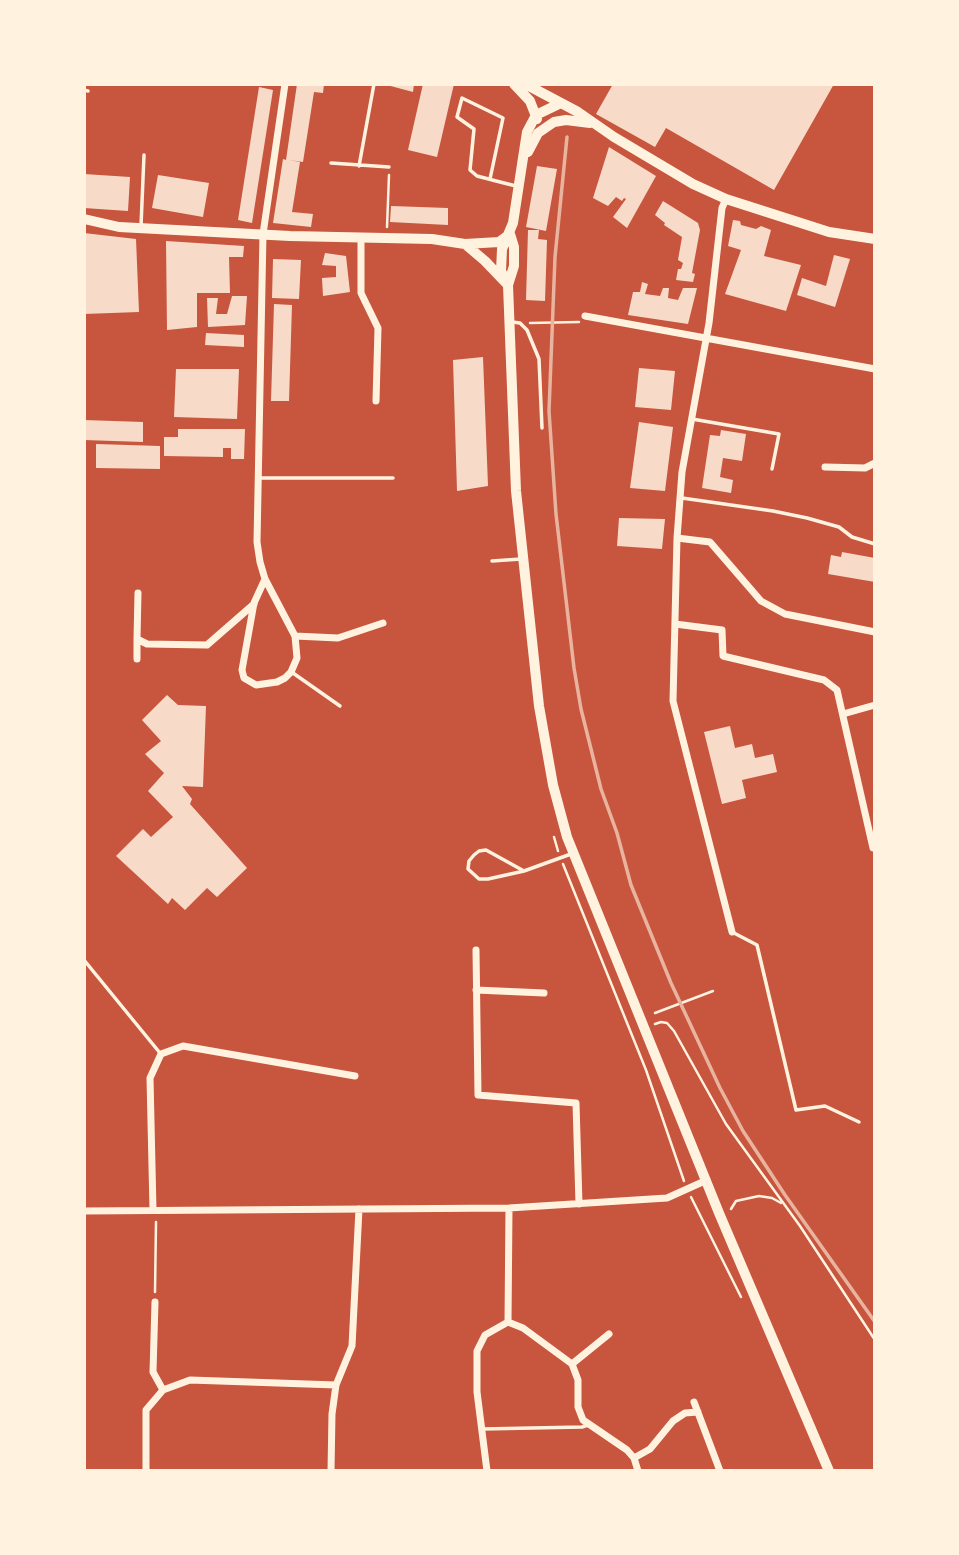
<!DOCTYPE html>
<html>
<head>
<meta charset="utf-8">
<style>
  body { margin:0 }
  #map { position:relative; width:959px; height:1555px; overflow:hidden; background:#c8553d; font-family:Manrope,sans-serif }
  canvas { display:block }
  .frame { position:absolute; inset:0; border:86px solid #fff3e0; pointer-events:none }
</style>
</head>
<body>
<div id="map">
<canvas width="959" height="1555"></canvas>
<div class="frame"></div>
</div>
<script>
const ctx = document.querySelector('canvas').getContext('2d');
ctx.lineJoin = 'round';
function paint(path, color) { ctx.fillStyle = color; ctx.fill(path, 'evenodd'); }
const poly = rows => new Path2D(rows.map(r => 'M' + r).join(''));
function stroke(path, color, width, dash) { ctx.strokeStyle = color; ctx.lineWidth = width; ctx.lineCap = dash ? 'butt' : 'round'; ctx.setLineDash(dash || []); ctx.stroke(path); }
const building = poly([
  [297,84,324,84,323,93,314,92,303,162,289,160,300,162,292,212,313,214,311,227,273,223,283,159,286,160],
  [383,84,414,84,413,92],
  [423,84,454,84,437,157,408,150],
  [613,84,834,84,774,190,666,128,655,147,596,114],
  [259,87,273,90,252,223,238,220],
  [609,147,656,176,627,228,613,217,626,199,624,198,622,201,616,197,608,206,593,198],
  [537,166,557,169,546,231,526,227],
  [84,174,130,177,128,211,84,208],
  [158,175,209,183,203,217,152,208],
  [663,201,698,223,700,230,692,273,695,274,693,282,676,280,678,269,681,269,683,263,678,260,682,237,664,225,665,223,655,215],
  [391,206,448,208,448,225,390,222],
  [733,220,740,221,741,225,756,229,761,226,771,230,764,256,801,265,786,311,725,294,741,250,728,246],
  [528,230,539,230,538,239,547,240,545,301,526,300],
  [84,233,136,239,139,312,84,314],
  [166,241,244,246,243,257,229,257,230,293,197,293,197,327,167,330],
  [325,253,346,256,350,292,323,296,322,278,336,277,336,266,322,265],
  [834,255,850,259,835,307,797,295,802,278,826,286],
  [273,259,301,260,299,299,272,298],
  [642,282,648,284,645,294,660,296,663,288,669,288,668,298,678,300,683,288,697,288,688,324,628,315,633,292,640,292],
  [232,296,247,296,245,325,208,327,207,298,218,298,216,314,227,314],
  [274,304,292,305,289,401,271,401],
  [206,333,244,335,244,347,205,345],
  [483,357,488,486,457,491,453,360],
  [639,368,675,371,671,410,635,407],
  [176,369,239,369,237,419,174,417],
  [84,420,143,422,143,442,84,440],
  [639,422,673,427,665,491,630,488],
  [178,429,245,429,244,459,231,459,231,448,223,448,223,457,164,456,164,437,178,437],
  [721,430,746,434,742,461,723,458,720,477,733,480,731,493,702,488,710,435,720,436],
  [96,444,160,446,160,469,96,468],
  [619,518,665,519,662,549,617,546],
  [842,552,875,558,875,582,828,574,831,555,841,557],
  [167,695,178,705,206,706,203,787,182,786,192,799,190,804,247,868,217,897,207,888,185,910,172,898,168,904,116,856,143,829,151,837,173,817,148,791,164,773,145,754,161,741,142,720],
  [730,726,735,748,752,744,755,758,773,754,777,772,742,780,746,798,722,804,704,732]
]);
const path = poly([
  [387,227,389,175],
  [530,323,579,322],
  [554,837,558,851],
  [563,864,646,1070,684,1181],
  [655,1013,713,991],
  [655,1024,661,1022,667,1023,674,1031,726,1124,800,1226,875,1340],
  [691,1197,741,1297],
  [731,1209,736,1201,759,1196,772,1198,781,1203],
  [155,1292,156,1222]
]);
const service = poly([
  [84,90,88,91],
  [331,163,389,167],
  [359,166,374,84],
  [490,179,503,118,462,98,457,117,474,129,470,170,477,176,500,182,516,186],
  [141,226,144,155],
  [512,322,520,323,527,330,539,359,542,428],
  [692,419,779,434,772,469],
  [259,478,393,478],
  [682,498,773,511,807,518,839,527,852,537,875,544],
  [492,561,521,559],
  [293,673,340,706],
  [524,871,486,850,479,851,474,855,469,861,468,869,479,879,488,879,524,871,571,854],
  [734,933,757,945,796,1110,825,1106,859,1122],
  [84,960,160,1053],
  [482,1429,582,1427,588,1425]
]);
const minor = poly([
  [726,199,722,208,709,323,682,472,677,538,673,701,732,932],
  [361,238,361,293,378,328,376,401],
  [585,316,875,369],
  [825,467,865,468,875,463],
  [677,538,710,542,761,601,785,614,875,632],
  [265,579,254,603,242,670,244,678,256,685,277,682,285,678,291,672,297,658,295,636,265,579,260,562,257,542,263,234,285,84],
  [138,593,137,639,147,644,207,645,254,604],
  [675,624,722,630,723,656,824,680,837,690,873,848,875,848],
  [295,636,338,638,383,623],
  [137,659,137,639],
  [843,714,875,705],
  [476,950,478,1095,576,1103,579,1204],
  [476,990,544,993],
  [509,1208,508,1322,523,1328,572,1364,609,1334],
  [153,1210,150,1078,161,1054,183,1046,355,1076],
  [84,1211,509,1208,667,1198,707,1180],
  [155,1302,153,1372,163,1390],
  [572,1364,578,1380,578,1407,583,1420,627,1450,634,1458,638,1471],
  [694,1402,720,1471],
  [634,1458,650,1449,673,1421,685,1413,698,1412],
  [146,1471,146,1410,163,1390,190,1380,336,1385],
  [331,1471,332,1414,336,1385,352,1346,359,1209],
  [487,1471,477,1392,477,1351,485,1335,508,1322]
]);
const primary = poly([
  [514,84,530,101,537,119],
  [518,84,529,86,578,112,614,137,693,184,726,199,829,232,875,239],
  [528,152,538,133,554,122,566,120,590,123],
  [84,219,119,227,290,236,432,239,465,244,499,242,510,234],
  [465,244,485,261,508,285,516,491,539,706,553,785,567,837,719,1213,829,1471],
  [505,279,501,271,502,249,513,223,527,132,536,115,561,103],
  [508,285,514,266,514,247,510,234]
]);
const rail = poly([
  [567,137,555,257,549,411,556,514,574,668,581,709,601,789,617,833,631,885,671,983,720,1088,743,1131,785,1195,875,1322]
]);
paint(building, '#f7dbc8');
stroke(path, '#fff3e0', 2.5);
stroke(service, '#fff3e0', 3.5);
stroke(minor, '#fff3e0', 7);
stroke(primary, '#fff3e0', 10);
stroke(rail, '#e9b49f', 3.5);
</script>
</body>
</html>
